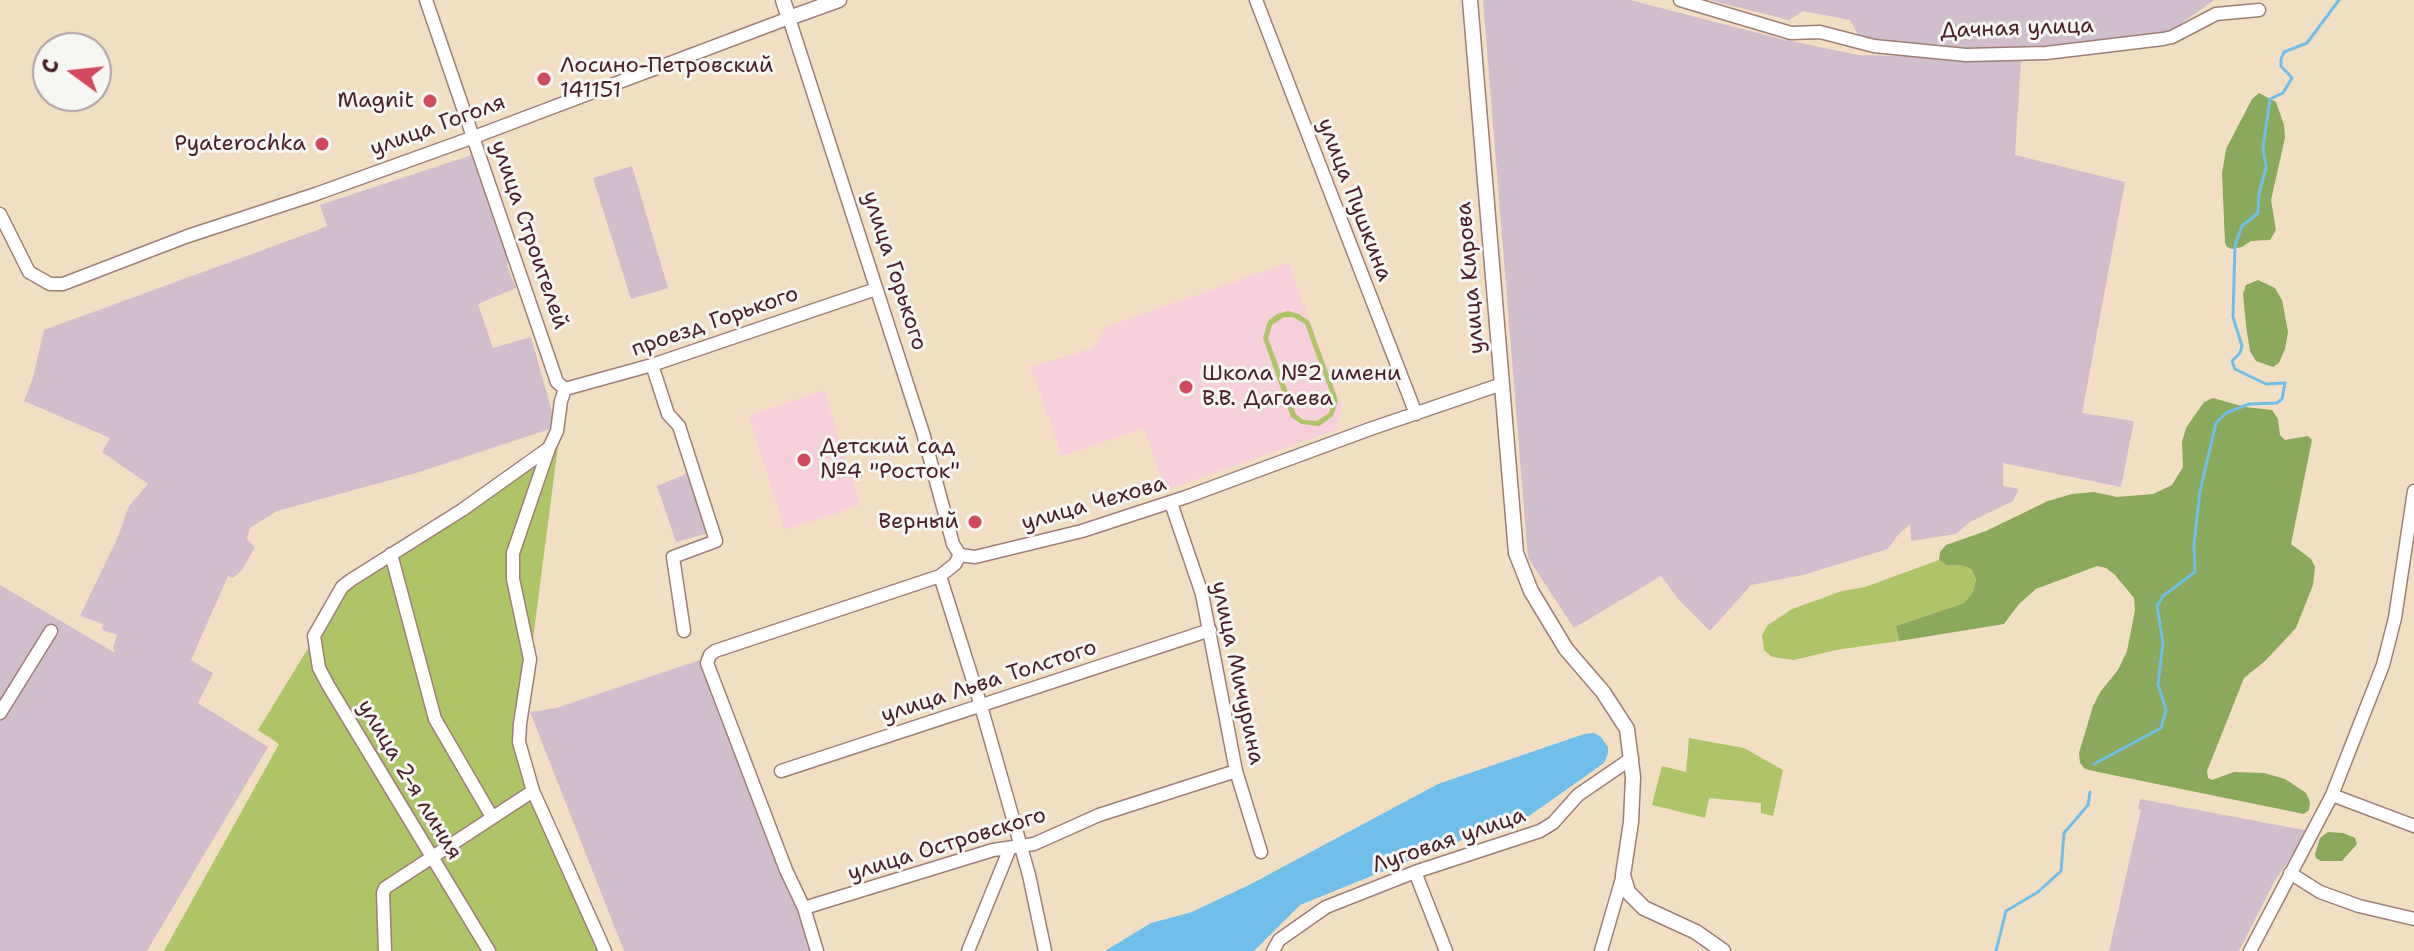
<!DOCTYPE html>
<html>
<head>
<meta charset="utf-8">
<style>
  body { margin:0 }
  #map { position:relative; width:2414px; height:951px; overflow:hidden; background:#f2dec2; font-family:"Shantell Sans",sans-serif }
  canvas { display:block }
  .north { position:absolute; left:32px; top:32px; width:80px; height:80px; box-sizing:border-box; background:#f6f6f2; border:2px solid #b1a0a2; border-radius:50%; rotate:285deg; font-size:22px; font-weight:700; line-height:32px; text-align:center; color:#4a1f2b }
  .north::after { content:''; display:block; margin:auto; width:28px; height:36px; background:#d1495b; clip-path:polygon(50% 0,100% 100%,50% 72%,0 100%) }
</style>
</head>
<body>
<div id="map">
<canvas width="2414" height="951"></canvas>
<div class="north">С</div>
</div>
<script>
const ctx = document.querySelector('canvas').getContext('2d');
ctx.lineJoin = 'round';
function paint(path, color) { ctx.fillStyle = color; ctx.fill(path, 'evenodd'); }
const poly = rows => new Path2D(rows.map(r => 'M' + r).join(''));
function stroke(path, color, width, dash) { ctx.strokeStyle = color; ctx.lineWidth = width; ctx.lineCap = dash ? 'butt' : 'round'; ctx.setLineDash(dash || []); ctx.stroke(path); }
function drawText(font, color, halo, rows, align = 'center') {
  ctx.font = font + ' "Shantell Sans",sans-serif'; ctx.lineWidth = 6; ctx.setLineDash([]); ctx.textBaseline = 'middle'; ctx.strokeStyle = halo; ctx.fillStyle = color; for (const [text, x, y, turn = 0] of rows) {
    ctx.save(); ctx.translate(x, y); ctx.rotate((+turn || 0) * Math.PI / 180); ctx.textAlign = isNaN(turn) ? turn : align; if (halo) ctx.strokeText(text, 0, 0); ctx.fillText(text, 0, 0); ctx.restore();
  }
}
const built = poly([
  [1288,263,1342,406,1335,430,1166,490,1144,428,1062,456,1031,367,1094,348,1106,327],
  [824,390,860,505,785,530,749,416]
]);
const industrial = poly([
  [1483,0,1630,0,1781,39,1858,55,2021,59,2015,155,2125,182,2082,413,2134,421,2121,487,2003,463,2003,486,2019,489,2013,501,1970,522,1956,534,1911,541,1910,524,1898,535,1888,549,1803,575,1751,585,1710,631,1680,601,1661,576,1574,628,1528,558],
  [1709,0,2214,0,2171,31,2120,40,2045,47,1951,49,1945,45,1860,39,1850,20,1803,11,1789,20],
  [472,155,508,258,507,266,516,288,478,304,493,348,531,337,554,419,550,421,553,428,416,473,277,511,250,528,247,539,255,547,242,570,233,578,228,576,191,660,213,673,198,703,268,747,147,951,0,951,0,585,115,653,113,647,117,635,102,630,103,624,80,616,117,539,129,506,148,484,102,452,110,438,24,401,33,378,44,330,315,231,327,226,320,205],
  [632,166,668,288,631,299,593,178],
  [698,469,716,531,676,542,657,486],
  [703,659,814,951,624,951,530,712,556,708],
  [2140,799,2309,831,2274,882,2239,951,2109,951,2141,810,2138,809]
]);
const green = poly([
  [1288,311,1299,314,1309,321,1338,400,1333,416,1319,426,1301,424,1291,417,1263,338,1268,321,1277,314],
  [1284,317,1293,317,1305,324,1333,400,1329,413,1317,421,1303,420,1296,414,1268,338,1272,325],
  [559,438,519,747,603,951,164,951,279,744,258,730,345,588],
  [1939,560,1946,565,1965,566,1972,570,1976,579,1973,592,1964,603,1896,626,1899,641,1836,650,1794,660,1772,657,1764,650,1762,635,1768,625,1792,609,1842,591,1865,587],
  [1689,738,1744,748,1783,770,1773,816,1761,813,1761,803,1709,798,1705,818,1652,805,1662,766,1686,772]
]);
const forest = poly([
  [2259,93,2276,102,2284,125,2285,138,2271,200,2276,230,2270,240,2251,241,2242,247,2232,249,2227,247,2225,243,2222,173,2226,149,2252,99],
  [2258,280,2275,288,2282,300,2288,332,2285,349,2279,363,2273,367,2256,361,2250,351,2246,325,2243,294,2246,285],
  [2213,398,2245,407,2272,410,2278,419,2280,435,2285,440,2308,436,2312,440,2291,544,2311,559,2315,567,2313,585,2296,628,2265,661,2244,678,2207,771,2208,778,2212,780,2234,772,2264,773,2285,779,2306,793,2310,802,2309,810,2304,814,2098,772,2085,769,2080,763,2079,753,2093,706,2101,691,2118,670,2127,651,2135,610,2134,598,2115,575,2106,568,2097,566,2036,589,2019,604,2004,624,1899,641,1896,626,1964,603,1973,592,1976,579,1972,570,1965,566,1946,565,1939,560,1940,552,1946,545,1986,531,2048,501,2072,494,2094,492,2117,497,2153,494,2172,485,2183,467,2182,442,2186,428,2204,402],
  [2328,832,2343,833,2355,838,2357,844,2342,861,2321,861,2316,858,2315,854,2320,838]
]);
const water = poly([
  [1594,733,1601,737,1608,747,1608,754,1604,763,1529,816,1443,847,1300,905,1254,951,1105,951,1151,923,1192,912,1251,884,1438,784,1584,734]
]);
const stream = poly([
  [2094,764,2161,728,2166,710,2158,684,2163,643,2157,606,2163,596,2195,572,2194,544,2200,491,2216,423,2226,413,2249,404,2277,403,2282,399,2285,383,2266,384,2235,369,2232,361,2240,353,2242,346,2233,317,2235,245,2242,226,2258,213,2259,194,2266,168,2263,147,2270,99,2283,93,2292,78,2281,66,2281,59,2284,52,2307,43,2339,0],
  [1996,951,2006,911,2038,892,2061,871,2064,833,2088,805,2090,792]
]);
const minor = poly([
  [426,0,557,382,565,389],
  [1256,0,1416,414],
  [1680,0,1791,33,1820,32,1874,46,1966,55,2046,53,2163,39,2172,37,2216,14,2259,10],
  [0,214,29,272,50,284,63,284,188,236,316,194,474,137,789,18,923,433,953,544,960,555],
  [652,365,668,414,679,426,716,541,673,557,684,631],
  [565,389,561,401,557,431,549,448,513,553,513,579,530,659,520,724,519,742,533,791,605,951],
  [565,389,652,365,876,289],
  [1171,503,1202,594,1236,771,1261,852],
  [391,554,435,719,492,817],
  [960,555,975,557,1082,531,1186,497,1370,429,1502,384],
  [940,576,981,706,1029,875,1045,951],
  [0,713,51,631],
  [781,771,1210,630],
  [2332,795,2414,826],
  [1415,872,1446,951],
  [2290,873,2320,892,2359,906,2414,919],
  [804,908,993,850,1034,844,1099,815,1236,771],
  [385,951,383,893,385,888,533,791],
  [489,951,328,685,319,668,314,636,342,587,351,580,462,510,549,448],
  [817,951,804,908,786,870,707,663,710,655,715,651,940,576,955,564,960,555],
  [968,951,1010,848],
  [1273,951,1279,940,1326,907,1415,872,1540,831,1553,823,1578,795,1632,758],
  [1601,951,1623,875],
  [2250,951,2332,795,2383,665,2395,618,2414,491]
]);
const tertiary = poly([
  [783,0,789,18,839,0],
  [1470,0,1516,553,1531,591,1566,649,1603,692,1627,729,1633,777,1631,822,1623,875,1628,892,1644,908,1696,932,1723,951]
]);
const markers = [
  [544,79,8,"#d1495b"],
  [430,101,8,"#d1495b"],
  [322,144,8,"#d1495b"],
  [1186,387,8,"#d1495b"],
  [804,460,8,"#d1495b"],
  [975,522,8,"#d1495b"]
];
const streetNames = [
  ["Дачная улица",2017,29,-2],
  ["улица Гоголя",438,126,-20],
  ["улица Пушкина",1354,200,69],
  ["улица Строителей",529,235,71],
  ["улица Горького",894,271,72],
  ["улица Кирова",1471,278,-95],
  ["проезд Горького",715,322,-19],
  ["улица Чехова",1094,504,-16],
  ["улица Мичурина",1237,673,78],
  ["улица Льва Толстого",989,682,-18],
  ["улица 2-я линия",409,780,59],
  ["Луговая улица",1449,841,-19],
  ["улица Островского",947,845,-17]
];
const poiNames = [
  ["Лосино-Петровский",560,66],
  ["141151",560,91],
  ["Magnit",414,101,"right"],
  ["Pyaterochka",306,144,"right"],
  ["Школа №2 имени",1202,374],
  ["В.В. Дагаева",1202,399],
  ["Детский сад",820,447],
  ["№4 \"Росток\"",820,472],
  ["Верный",959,522,"right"]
];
paint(built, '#f5cfd9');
paint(industrial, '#d1bdcb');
paint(green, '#afc367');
paint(forest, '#8ba95c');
paint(water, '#70bfea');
stroke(stream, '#70bfea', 3);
stroke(minor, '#9e7e76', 15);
stroke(tertiary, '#9e7e76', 17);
stroke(minor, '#fff', 12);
stroke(tertiary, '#fff', 14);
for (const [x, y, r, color] of markers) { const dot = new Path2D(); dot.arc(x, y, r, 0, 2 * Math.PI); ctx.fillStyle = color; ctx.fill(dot); stroke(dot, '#f6f6f2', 3); }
drawText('22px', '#4a1f2b', '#f6f6f2', streetNames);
drawText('22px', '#4a1f2b', '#f6f6f2', poiNames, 'left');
</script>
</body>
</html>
